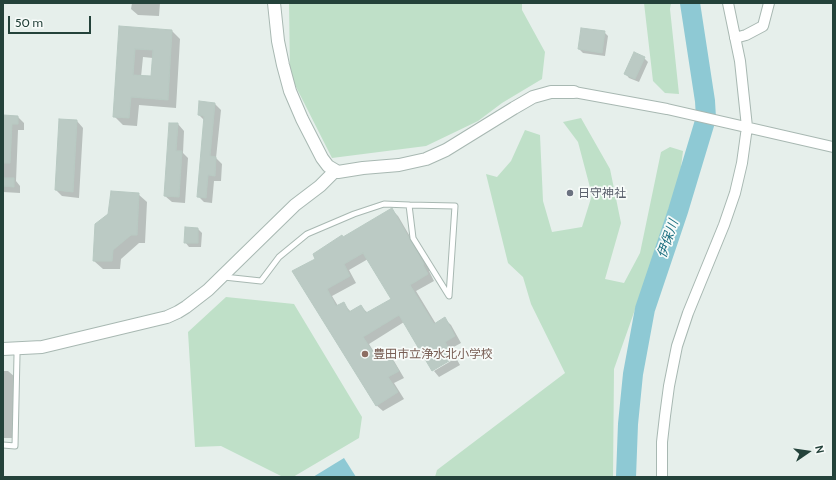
<!DOCTYPE html>
<html>
<head>
<meta charset="utf-8">
<style>
  body { margin:0 }
  #map { position:relative; width:836px; height:480px; overflow:hidden; background:#e6efeb; font-family:Cabin,sans-serif }
  canvas { display:block }
  .frame { position:absolute; inset:0; border:4px solid #24423a; pointer-events:none }
  .north { position:absolute; left:788px; top:432px; width:40px; height:40px; -webkit-text-stroke:3px #f7fbf9; paint-order:stroke; rotate:77deg; font-size:11px; font-weight:700; line-height:16px; text-align:center; color:#24423a }
  .north::after { content:''; display:block; margin:auto; width:14px; height:18px; background:#24423a; clip-path:polygon(50% 0,100% 100%,50% 72%,0 100%) }
  .scale { position:absolute; left:8px; top:16px; width:83px; height:18px; box-sizing:border-box; border:2px solid #24423a; border-top:0; padding-left:5px; font-size:12px; line-height:14px; white-space:nowrap; color:#24423a; -webkit-text-stroke:3px #f7fbf9; paint-order:stroke }
</style>
</head>
<body>
<div id="map">
<canvas width="836" height="480"></canvas>
<div class="frame"></div>
<div class="north">N</div>
<div class="scale">50 m</div>
</div>
<script>
const ctx = document.querySelector('canvas').getContext('2d');
ctx.lineJoin = 'round';
function paint(path, color) { ctx.fillStyle = color; ctx.fill(path, 'evenodd'); }
const poly = rows => new Path2D(rows.map(r => 'M' + r).join(''));
function stroke(path, color, width, dash) { ctx.strokeStyle = color; ctx.lineWidth = width; ctx.lineCap = dash ? 'butt' : 'round'; ctx.setLineDash(dash || []); ctx.stroke(path); }
function drawText(font, color, halo, rows, align = 'center') {
  ctx.font = font + ' Cabin,"Noto Sans JP",sans-serif'; ctx.lineWidth = 3.5; ctx.setLineDash([]); ctx.textBaseline = 'middle'; ctx.strokeStyle = halo; ctx.fillStyle = color; for (const [text, x, y, turn = 0] of rows) {
    ctx.save(); ctx.translate(x, y); ctx.rotate((+turn || 0) * Math.PI / 180); ctx.textAlign = isNaN(turn) ? turn : align; if (halo) ctx.strokeText(text, 0, 0); ctx.fillText(text, 0, 0); ctx.restore();
  }
}
const green = poly([
  [289,3,522,3,522,10,545,52,542,79,502,103,478,121,426,146,332,158,290,75],
  [644,3,671,3,670,9,679,94,665,93,653,81],
  [581,118,610,169,621,223,605,279,624,283,640,253,661,152,670,147,683,151,680,175,649,270,614,369,613,477,435,477,437,470,565,373,531,304,523,277,508,263,486,174,497,177,511,161,525,130,540,135,543,201,552,232,582,227,592,195,578,142,563,122],
  [226,297,294,304,362,417,359,438,293,477,283,477,221,446,195,447,188,332]
]);
const water = poly([
  [344,458,356,477,313,477]
]);
const shadow = poly([
  [132,3,160,3,159,16,138,15,131,9],
  [120,27,172,31,180,39,176,108,139,105,137,126,123,125,114,116],
  [143,57,153,58,152,77,141,77],
  [604,32,608,36,605,56,583,53,579,49],
  [644,58,648,62,639,82,629,78,625,73],
  [200,102,215,104,221,110,216,158,222,164,221,181,214,181,212,203,204,202,198,196,205,121,199,115],
  [3,116,18,117,24,123,24,130,18,130,16,181,20,186,20,193,3,192],
  [77,121,83,128,79,198,62,196,56,190],
  [178,124,184,131,183,153,188,158,185,203,172,202,165,196],
  [138,194,147,202,145,243,139,243,121,259,120,269,103,269,94,261],
  [392,210,398,216,430,271,429,271,434,281,416,291,436,324,445,319,451,325,461,343,450,349,455,357,433,369,433,371,404,322,369,344,379,360,388,354,394,361,404,378,394,383,404,399,383,411,376,405,294,272,317,259,343,238],
  [368,259,392,299,368,313,360,306,351,312,343,303,338,306,332,296,356,283,349,270],
  [198,229,202,233,201,247,189,247,185,242],
  [456,358,460,365,439,377,434,371],
  [3,371,8,371,15,377,14,438,3,438]
]);
const river = poly([
  [626,477,628,424,633,374,645,309,678,211,706,118,705,101,690,3]
]);
const building = poly([
  [119,26,172,30,168,100,131,97,129,118,113,117,119,26],
  [135,49,153,50,151,76,133,75,135,49],
  [581,28,605,31,602,53,578,49,581,28],
  [634,52,645,57,635,79,624,74,634,52],
  [199,101,215,103,210,156,216,157,215,176,208,175,206,198,197,197,204,116,198,115,199,101],
  [3,115,18,116,18,124,12,124,10,163,3,163,3,115],
  [59,119,77,120,73,192,55,190,59,119],
  [169,123,178,123,176,151,182,151,179,197,164,196,169,123],
  [3,178,14,178,14,187,3,186,3,178],
  [111,191,139,193,137,235,131,235,113,250,112,261,93,261,95,224,108,214,111,191],
  [392,208,424,264,423,265,428,274,410,285,434,324,445,317,455,336,445,342,454,358,432,371,399,315,363,337,378,360,388,353,399,371,388,377,398,392,376,406,292,271,315,259,313,254,342,235,343,237,392,208],
  [363,253,391,299,366,313,361,305,349,312,344,302,336,306,327,289,350,276,344,264,363,253],
  [185,227,198,228,198,243,184,243,185,227]
]);
const service = poly([
  [224,277,261,281,279,257,307,234,354,214,384,204,409,205,455,206,449,296,413,238,409,205],
  [3,445,15,446,17,355,16,350]
]);
const minor = poly([
  [735,38,746,35,763,26,769,3],
  [574,92,667,109,833,147],
  [662,477,662,442,665,416,669,386,677,346,688,313,724,225,735,193,742,163,747,127,740,61,728,3]
]);
const tertiary = poly([
  [274,3,278,41,283,65,290,91,302,119,322,158,328,166,338,172,363,168,399,165,426,159,446,150,514,108,533,97,551,92,574,92],
  [3,349,42,347,167,317,178,312,186,307,208,290,295,205,320,186,335,171]
]);
const markers = [
  [570,193,4,"#6b7280"],
  [365,354,4,"#8d6e63"]
];
const worshipNames = [
  ["日守神社",578,193]
];
const educationNames = [
  ["豊田市立浄水北小学校",373,354]
];
const waterNames = [
  ["伊保川",668,239,-71]
];
paint(green, '#bfe0c8');
paint(water, '#8ec9d4');
paint(shadow, '#0003');
stroke(river, '#8ec9d4', 20);
paint(building, '#bbcac4');
stroke(building, '#b8c9c2', 1);
stroke(service, '#a8b8b2', 7);
stroke(minor, '#a8b8b2', 12);
stroke(tertiary, '#a8b8b2', 14);
stroke(service, '#fff', 5);
stroke(minor, '#fff', 10);
stroke(tertiary, '#fff', 12);
for (const [x, y, r, color] of markers) { const dot = new Path2D(); dot.arc(x, y, r, 0, 2 * Math.PI); ctx.fillStyle = color; ctx.fill(dot); stroke(dot, '#f7fbf9', 1.5); }
drawText('12px', '#5b616d', '#f7fbf9', worshipNames, 'left');
drawText('12px', '#785e54', '#f7fbf9', educationNames, 'left');
drawText('italic 13px', '#1c6f80', '#f7fbf9', waterNames);
</script>
</body>
</html>
